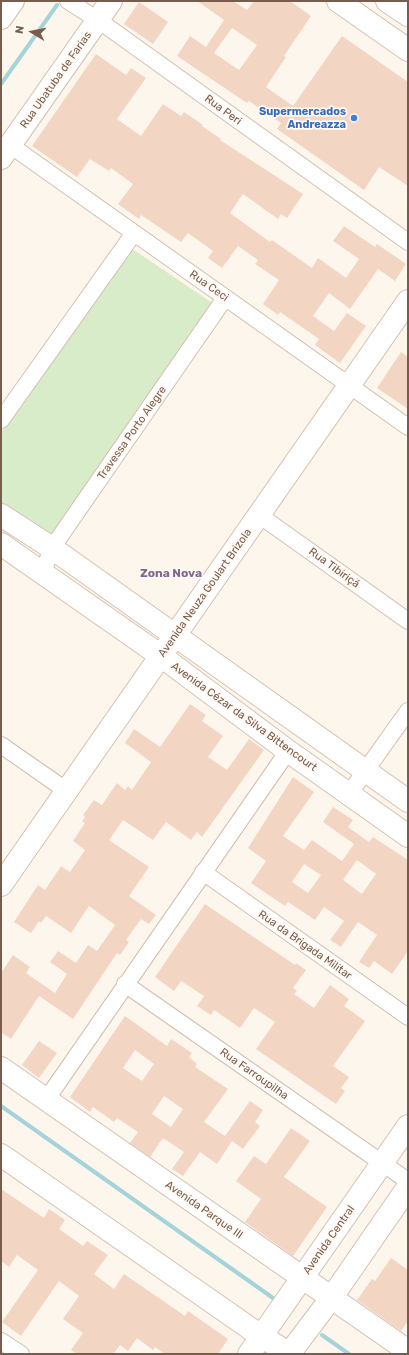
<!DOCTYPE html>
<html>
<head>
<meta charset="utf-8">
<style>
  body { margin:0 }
  #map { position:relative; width:409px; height:1355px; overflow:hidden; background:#fdf6ec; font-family:Rubik,sans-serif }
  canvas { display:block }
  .frame { position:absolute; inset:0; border:2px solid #7a5c4d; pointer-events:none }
  .north { position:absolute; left:12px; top:12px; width:40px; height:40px; -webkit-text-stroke:3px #fffaf3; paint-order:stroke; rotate:280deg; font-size:11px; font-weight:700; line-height:16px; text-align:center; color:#7a5c4d }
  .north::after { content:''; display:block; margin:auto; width:14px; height:18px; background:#7a5c4d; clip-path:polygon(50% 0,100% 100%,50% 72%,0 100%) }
</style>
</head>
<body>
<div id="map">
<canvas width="409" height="1355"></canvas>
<div class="frame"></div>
<div class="north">N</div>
</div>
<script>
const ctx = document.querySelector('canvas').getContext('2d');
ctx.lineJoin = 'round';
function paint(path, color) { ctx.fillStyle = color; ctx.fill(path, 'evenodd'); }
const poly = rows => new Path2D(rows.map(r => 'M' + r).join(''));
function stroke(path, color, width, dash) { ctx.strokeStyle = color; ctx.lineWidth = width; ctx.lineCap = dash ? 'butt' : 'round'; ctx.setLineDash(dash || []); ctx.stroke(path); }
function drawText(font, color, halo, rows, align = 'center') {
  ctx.font = font + ' Rubik,sans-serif'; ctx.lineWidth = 3.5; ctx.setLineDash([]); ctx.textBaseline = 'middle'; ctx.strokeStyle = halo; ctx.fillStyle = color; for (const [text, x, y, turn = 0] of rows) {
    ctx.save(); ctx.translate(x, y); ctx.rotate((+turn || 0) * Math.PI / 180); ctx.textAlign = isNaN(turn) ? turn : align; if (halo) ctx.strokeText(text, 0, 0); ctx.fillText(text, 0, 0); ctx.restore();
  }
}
const green = poly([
  [131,248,214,304,48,541,1,508,1,432]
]);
const stream = poly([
  [1,84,57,5],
  [1,1106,273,1298],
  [322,1335,349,1354]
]);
const building = poly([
  [197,1,233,1,247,10,254,1,290,1,311,16,284,56,286,57,266,87,293,106,342,36,408,82,408,186,379,167,364,190,277,129,281,123,249,101,247,103,177,56,190,36,206,47,224,20],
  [232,28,257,45,239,70,214,53],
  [139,2,168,22,153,44,124,24],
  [96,54,126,75,131,68,146,78,117,119,141,136,163,104,181,116,184,112,203,125,202,126,221,139,220,140,303,194,287,218,281,214,278,219,243,194,230,213,270,242,272,240,312,268,318,258,346,278,359,259,333,241,344,226,375,247,377,244,406,264,395,281,378,269,350,309,329,293,313,316,334,331,347,313,366,326,340,363,315,345,319,339,280,312,278,315,263,304,279,280,255,264,258,260,238,246,222,268,208,258,213,251,188,233,181,242,141,215,139,219,118,204,133,184,111,168,109,171,90,159,77,177,32,146],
  [401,352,408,357,408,409,377,388],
  [190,704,206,715,202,721,223,736,208,757,227,770,249,739,264,750,202,837,197,832,191,840,166,822,153,840,123,820,109,840,149,867,129,896,156,915,149,924,141,919,126,940,129,942,120,955,117,953,73,1019,39,996,11,1039,1,1032,1,973,13,955,30,967,26,973,55,993,67,974,50,962,58,951,76,963,88,945,97,951,115,925,89,906,71,933,46,916,41,923,39,921,31,933,14,922,38,885,45,890,61,866,70,872,85,850,73,841,85,823,82,821,85,817,83,815,94,800,102,805,117,783,125,790,128,786,132,790,151,762,125,743,134,729,160,747],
  [293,777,314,792,283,836,304,850,312,840,342,861,354,844,323,822,333,807,353,820,348,827,369,842,373,837,408,860,408,951,392,974,374,961,369,968,359,962,377,935,358,922,341,947,330,940,344,921,324,907,315,920,288,902,285,906,251,883,266,861,248,848],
  [357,860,376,874,362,894,343,880],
  [304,864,321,875,308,893,292,882],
  [205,904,295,965,296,963,306,970,293,988,297,991,294,994,314,1008,330,985,349,999,344,1006,365,1021,333,1066,349,1077,341,1088,345,1091,336,1104,256,1049,275,1022,254,1008,240,1028,214,1010,211,1015,197,1006,204,996,181,981,174,991,155,977],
  [125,1016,167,1046,171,1039,192,1053,189,1057,197,1064,195,1067,228,1089,204,1122,225,1136,250,1101,263,1110,255,1122,260,1126,243,1149,232,1141,217,1164,200,1152,183,1176,172,1169,184,1152,163,1138,150,1157,130,1143,138,1132,117,1118,114,1122,93,1107,90,1112,70,1097],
  [135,1050,154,1064,142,1081,123,1068],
  [164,1096,183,1109,171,1127,152,1114],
  [39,1041,57,1053,39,1078,22,1065],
  [291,1128,310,1141,284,1177,327,1207,293,1256,245,1222,261,1199,236,1181,254,1156,266,1164],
  [1,1189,44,1218,49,1209,65,1220,59,1229,83,1246,87,1241,108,1255,94,1274,114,1289,124,1274,185,1316,188,1311,228,1339,218,1354,165,1354,155,1347,153,1350,137,1338,128,1351,120,1345,113,1354,77,1354,71,1350,83,1333,63,1319,79,1296,59,1281,21,1336,2,1322,38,1270,17,1255,9,1267,1,1261],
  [391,1258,408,1270,408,1321,401,1331,357,1300,372,1279,375,1281]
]);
const street = poly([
  [68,1,98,20,408,242],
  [10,145,408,427],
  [1,420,134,233],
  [259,515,408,621],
  [43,572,52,548,225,298],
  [1,745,67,791],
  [349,794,408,711],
  [203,872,408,1017],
  [125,984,408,1181],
  [46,1100,288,751],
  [1,1341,21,1354]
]);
const secondary = poly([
  [338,1,408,50],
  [387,1,408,15],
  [1,18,13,1],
  [1,158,111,1],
  [1,515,52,548,408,801],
  [1,544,161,656,288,751,408,836],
  [1,885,408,301],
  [1,1068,408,1351],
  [1,1155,261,1336,290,1354],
  [249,1354,408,1126],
  [289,1354,332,1297,408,1187]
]);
const markers = [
  [354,118,4,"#3f7fe0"]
];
const streetNames = [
  ["Rua Ubatuba de Farias",56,80,-55],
  ["Rua Peri",223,110,36],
  ["Rua Ceci",209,286,35],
  ["Travessa Porto Alegre",132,433,-55],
  ["Rua Tibiriçá",334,568,36],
  ["Avenida Neuza Goulart Brizola",205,593,-55],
  ["Avenida Cézar da Silva Bittencourt",244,717,36],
  ["Rua da Brigada Militar",305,945,35],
  ["Rua Farroupilha",254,1074,35],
  ["Avenida Parque III",204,1210,35],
  ["Avenida Central",329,1240,-55]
];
const shopNames = [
  ["Supermercados",346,112],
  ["Andreazza",346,125]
];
const neighbourhoodNames = [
  ["Zona Nova",171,574]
];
paint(green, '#d8ecc9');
stroke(stream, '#a5d3da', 4);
paint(building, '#f3d5c3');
stroke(street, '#d1beb0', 18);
stroke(secondary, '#d6c0b0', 24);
stroke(street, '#fff', 16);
stroke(secondary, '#fff', 22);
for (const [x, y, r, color] of markers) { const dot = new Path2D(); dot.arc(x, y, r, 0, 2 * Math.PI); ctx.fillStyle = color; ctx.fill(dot); stroke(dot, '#fffaf3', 1.5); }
drawText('11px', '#7a5c4d', '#fffaf3', streetNames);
drawText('bold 11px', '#366cbe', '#fffaf3', shopNames, 'right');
drawText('bold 12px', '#846695', '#fffaf3', neighbourhoodNames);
</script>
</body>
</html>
